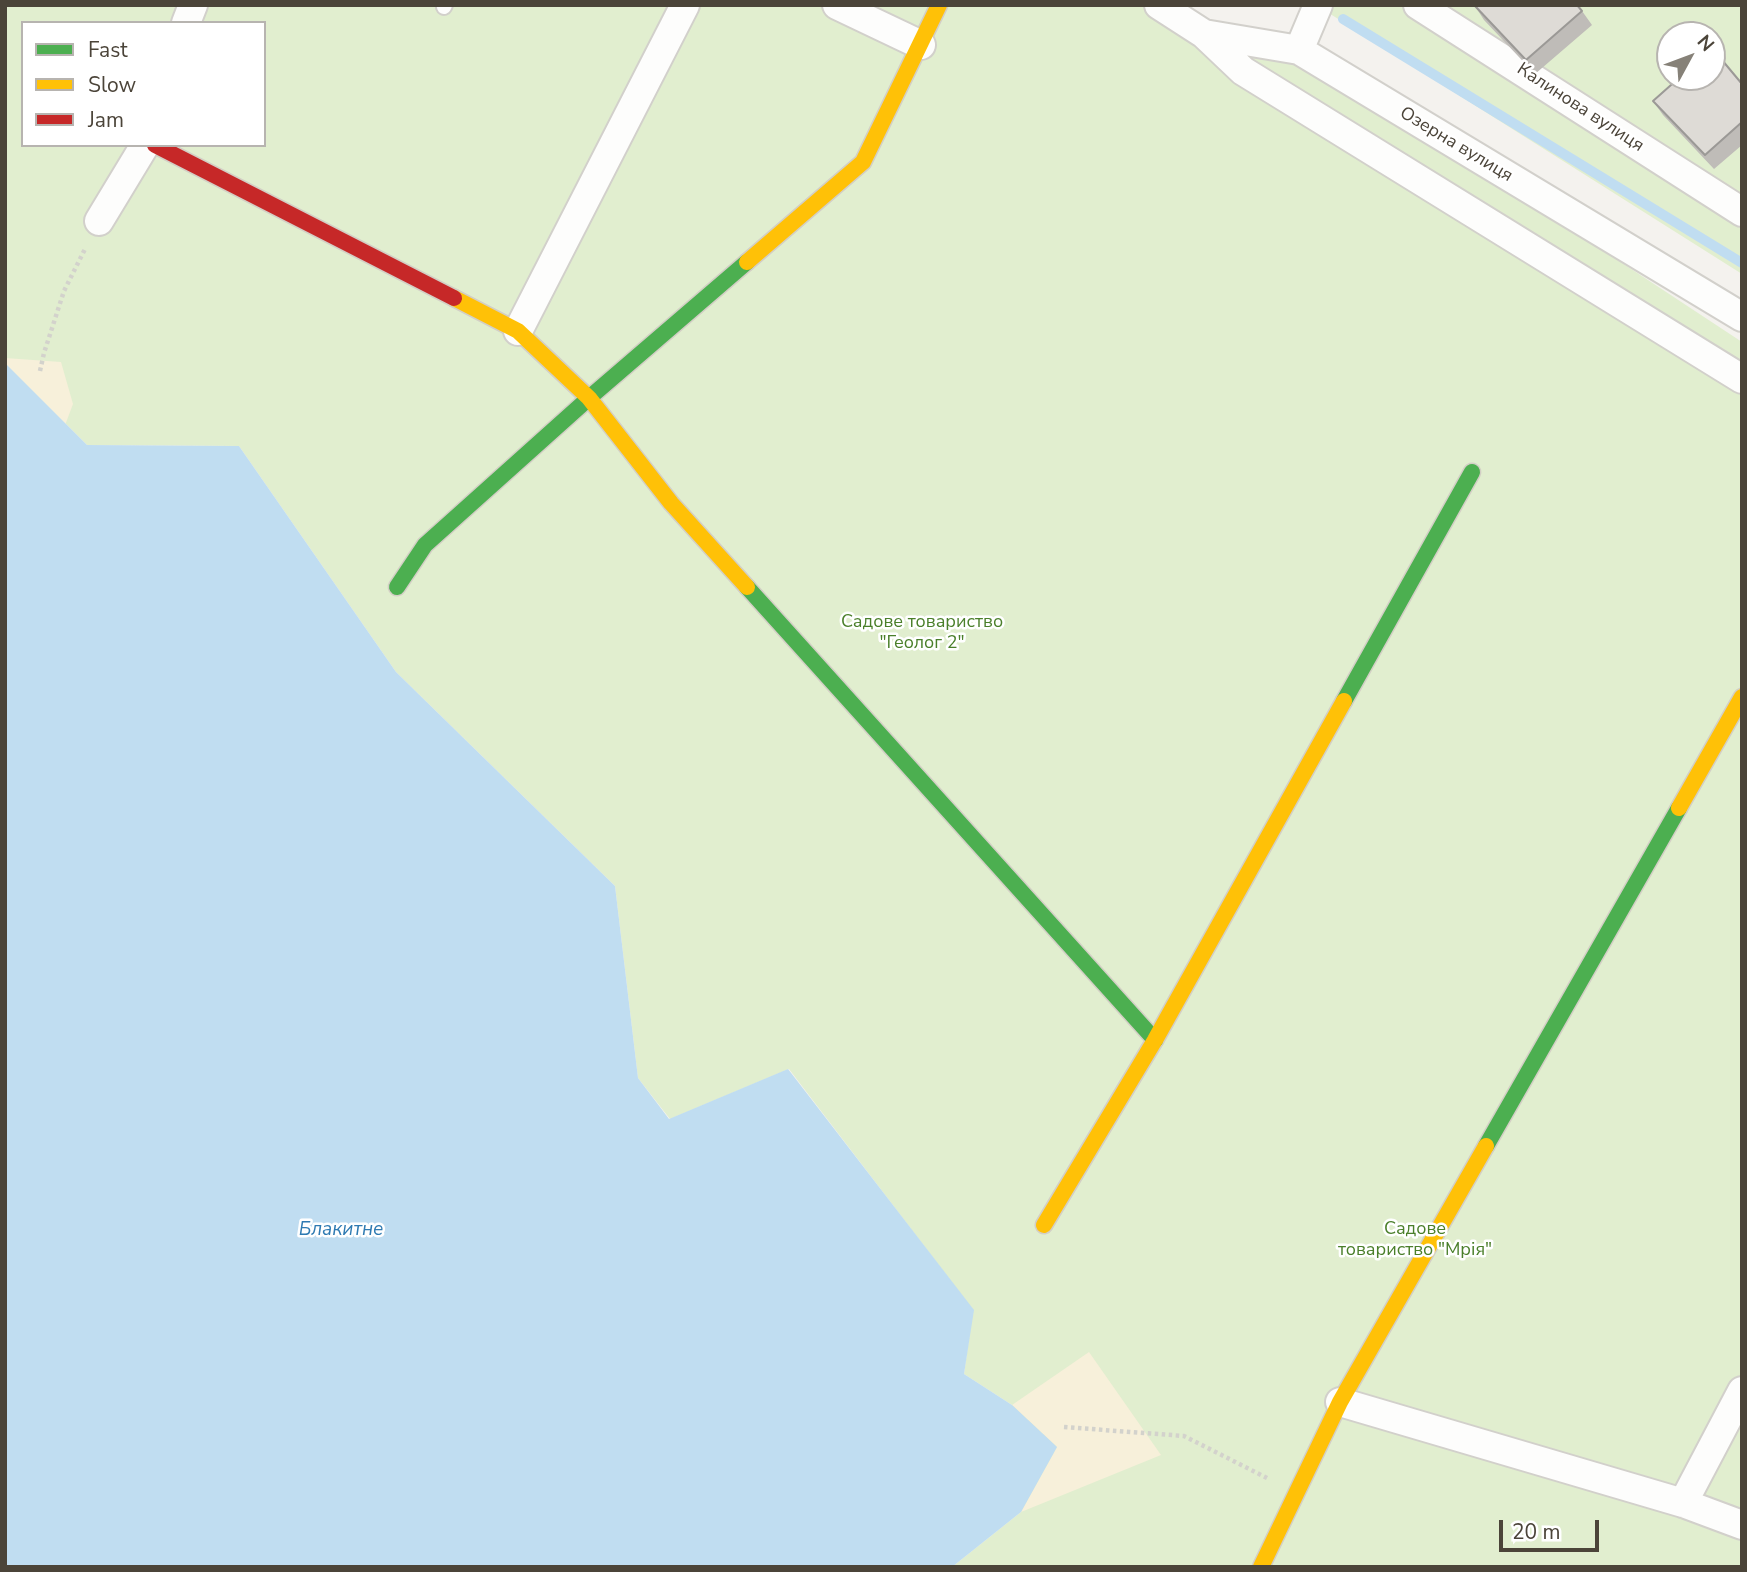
<!DOCTYPE html>
<html>
<head>
<meta charset="utf-8">
<style>
  body { margin:0 }
  #map { position:relative; width:1747px; height:1572px; overflow:hidden; background:#f4f2ee; font-family:"Nunito Sans",sans-serif }
  canvas { display:block }
  .frame { position:absolute; inset:0; border:7px solid #4b4439; pointer-events:none }
  .legend { position:absolute; left:21px; top:21px; width:245px; height:126px; box-sizing:border-box; background:#fff; border:2px solid #b7b4b0; margin:0; padding:9px 12px; list-style:none; font-size:21px; color:#4b4439 }
  .legend li { display:flex; align-items:center; gap:14px; height:35px }
  .legend b { width:35px; border:2px solid #b7b4b0 }
  .north { position:absolute; left:1656px; top:21px; width:70px; height:70px; box-sizing:border-box; background:#fff; border:2px solid #b7b4b0; border-radius:50%; rotate:49deg; font-size:19px; font-weight:700; line-height:28px; text-align:center; color:#4b4439 }
  .north::after { content:''; display:block; margin:auto; width:24px; height:32px; background:#868178; clip-path:polygon(50% 0,100% 100%,50% 72%,0 100%) }
  .scale { position:absolute; left:1499px; top:1520px; width:100px; height:32px; box-sizing:border-box; border:4px solid #4b4439; border-top:0; padding-left:9px; font-size:21px; line-height:24px; white-space:nowrap; color:#4b4439; -webkit-text-stroke:5px #fff; paint-order:stroke }
</style>
</head>
<body>
<div id="map">
<canvas width="1747" height="1572"></canvas>
<div class="frame"></div>
<ul class="legend">
<li><b style="height:9px;background:#4caf50"></b>Fast</li>
<li><b style="height:9px;background:#ffc107"></b>Slow</li>
<li><b style="height:9px;background:#c62828"></b>Jam</li>
</ul>
<div class="north">N</div>
<div class="scale">20 m</div>
</div>
<script>
const ctx = document.querySelector('canvas').getContext('2d');
ctx.lineJoin = 'round';
function paint(path, color) { ctx.fillStyle = color; ctx.fill(path, 'evenodd'); }
const poly = rows => new Path2D(rows.map(r => 'M' + r).join(''));
function stroke(path, color, width, dash) { ctx.strokeStyle = color; ctx.lineWidth = width; ctx.lineCap = dash ? 'butt' : 'round'; ctx.setLineDash(dash || []); ctx.stroke(path); }
function drawText(font, color, halo, rows, align = 'center') {
  ctx.font = font + ' "Nunito Sans",sans-serif'; ctx.lineWidth = 5; ctx.setLineDash([]); ctx.textBaseline = 'middle'; ctx.strokeStyle = halo; ctx.fillStyle = color; for (const [text, x, y, turn = 0] of rows) {
    ctx.save(); ctx.translate(x, y); ctx.rotate((+turn || 0) * Math.PI / 180); ctx.textAlign = isNaN(turn) ? turn : align; if (halo) ctx.strokeText(text, 0, 0); ctx.fillText(text, 0, 0); ctx.restore();
  }
}
const green = poly([
  [5,5,193,5,186,23,23,23,23,145,264,145,264,23,188,23,194,5,1159,5,1299,50,1742,342,1742,1567,952,1567,1021,1512,1012,1405,964,1374,973,1310,789,1069,670,1119,638,1078,615,886,396,672,239,446,87,445,5,363],
  [1316,5,1742,5,1742,274],
  [1670,35,1712,35,1712,77,1670,77]
]);
const sand = poly([
  [5,358,61,362,73,404,61,436,5,389],
  [1089,1352,1161,1455,1021,1512,1057,1447,1012,1405]
]);
const water = poly([
  [5,363,87,445,239,446,396,672,615,886,638,1078,669,1119,788,1069,974,1310,964,1374,1012,1405,1057,1447,1021,1512,952,1567,5,1567]
]);
const stream = poly([
  [1343,19,1742,263]
]);
const path = poly([
  [40,371,44,353,64,291,86,247],
  [1064,1427,1184,1436,1267,1478]
]);
const lane = poly([
  [444,7,445,5]
]);
const street = poly([
  [837,5,921,45],
  [1159,5,1204,34,1299,50,1742,317],
  [1418,5,1742,212],
  [186,23,193,5],
  [1204,34,1243,71,1742,379],
  [1299,50,1318,5],
  [99,221,145,145],
  [518,331,685,5],
  [1340,1402,1683,1503,1742,1525],
  [1683,1503,1742,1391]
]);
const fast = poly([
  [397,587,425,545,589,398,747,262],
  [747,587,1155,1040],
  [1344,701,1472,472],
  [1486,1146,1679,808]
]);
const slow = poly([
  [747,262,863,162,939,5],
  [454,298,518,331,589,398,671,503,747,587],
  [1679,808,1742,697],
  [1044,1225,1155,1040,1344,701],
  [1261,1567,1340,1402,1486,1146]
]);
const jam = poly([
  [155,145,454,298]
]);
const wall = poly([
  [1475,6,1582,11,1592,25,1535,74,1484,20],
  [1742,84,1742,145,1714,169,1663,115,1653,101]
]);
const building = poly([
  [1475,5,1577,5,1582,11,1526,60,1475,6,1475,5],
  [1712,48,1742,84,1742,122,1705,155,1653,101,1680,77,1712,77,1712,48]
]);
const streetNames = [
  ["Калинова вулиця",1580,108,33],
  ["Озерна вулиця",1456,145,31]
];
const parkNames = [
  ["Садове товариство",922,623],
  ["\"Геолог 2\"",922,644],
  ["Садове",1415,1230],
  ["товариство \"Мрія\"",1415,1251]
];
const waterNames = [
  ["Блакитне",341,1230]
];
paint(green, '#e1eecf');
paint(sand, '#f7f0da');
paint(water, '#c0ddf1');
stroke(stream, '#c0ddf1', 10);
stroke(lane, '#d2d0cb', 18);
stroke(street, '#d2d0cb', 32);
stroke(fast, '#d3cfc5', 19);
stroke(slow, '#d3cfc5', 19);
stroke(jam, '#d3cfc5', 19);
stroke(path, '#d3d2cc', 4.5, [3.5, 3.5]);
stroke(lane, '#fdfdfc', 14);
stroke(street, '#fdfdfc', 28);
stroke(fast, '#4caf50', 16);
stroke(slow, '#ffc107', 16);
stroke(jam, '#c62828', 16);
paint(wall, '#bfbcb8');
paint(building, '#dedbd6');
stroke(building, '#9b9996', 2);
drawText('18px', '#4b4439', '#fff', streetNames);
drawText('18px', '#4a7f2a', '#fff', parkNames);
drawText('italic 19px', '#2e7ab2', '#fff', waterNames);
</script>
</body>
</html>
